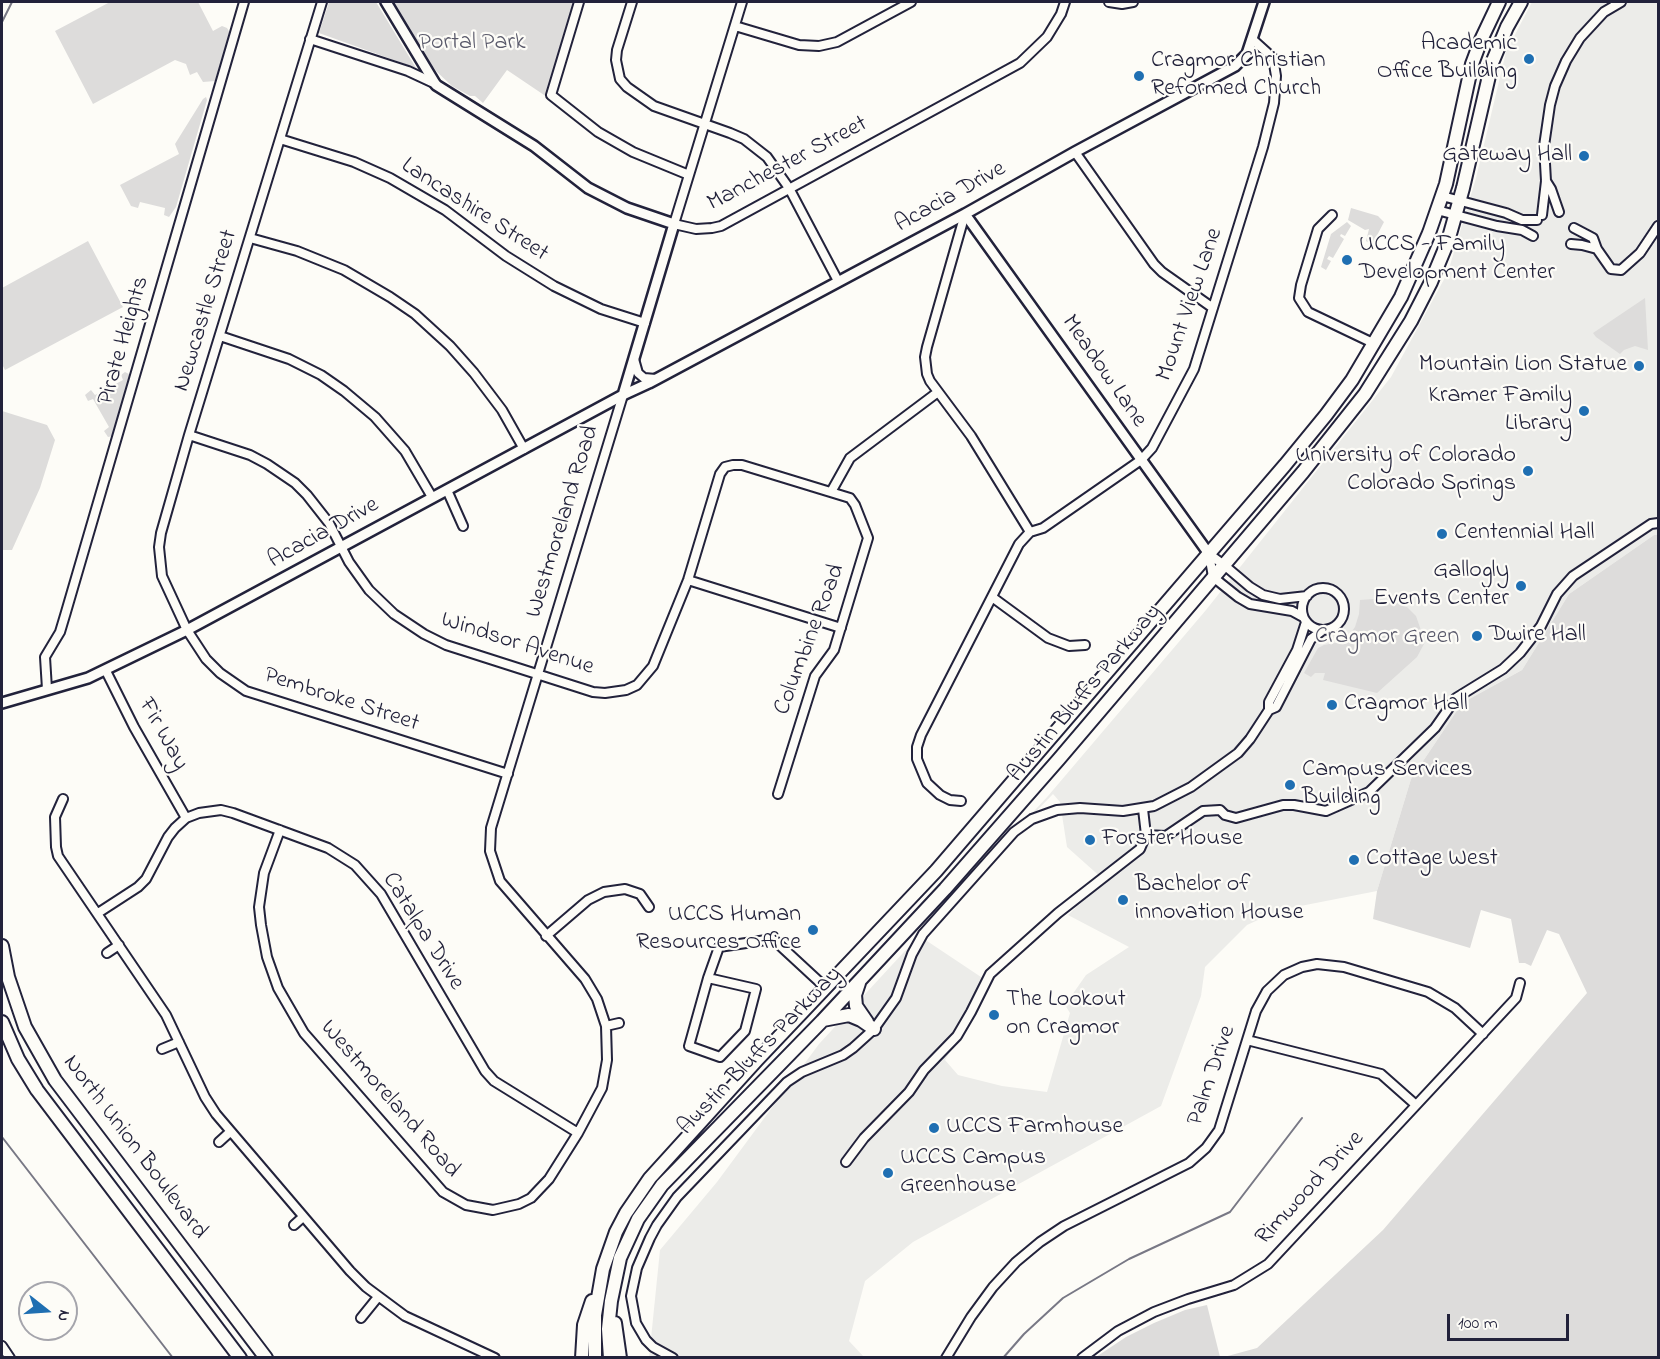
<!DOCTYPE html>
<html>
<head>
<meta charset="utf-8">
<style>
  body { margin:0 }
  #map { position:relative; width:1660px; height:1359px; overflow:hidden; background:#fdfcf7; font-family:"Indie Flower",sans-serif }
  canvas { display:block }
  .frame { position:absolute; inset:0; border:3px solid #22223b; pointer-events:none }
  .north { position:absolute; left:18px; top:1281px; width:60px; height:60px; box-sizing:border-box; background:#fdfcf7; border:2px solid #a5a5ac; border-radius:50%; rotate:107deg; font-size:16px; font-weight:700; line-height:24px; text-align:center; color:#22223b }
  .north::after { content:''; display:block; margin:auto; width:21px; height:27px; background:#1f6fb2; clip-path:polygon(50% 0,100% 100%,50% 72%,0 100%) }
  .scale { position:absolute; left:1447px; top:1314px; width:122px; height:27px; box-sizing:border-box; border:3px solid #22223b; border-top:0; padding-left:8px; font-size:18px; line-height:21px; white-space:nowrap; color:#22223b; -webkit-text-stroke:4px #fdfcf7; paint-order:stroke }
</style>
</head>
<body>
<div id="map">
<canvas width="1660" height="1359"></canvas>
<div class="frame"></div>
<div class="north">N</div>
<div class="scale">100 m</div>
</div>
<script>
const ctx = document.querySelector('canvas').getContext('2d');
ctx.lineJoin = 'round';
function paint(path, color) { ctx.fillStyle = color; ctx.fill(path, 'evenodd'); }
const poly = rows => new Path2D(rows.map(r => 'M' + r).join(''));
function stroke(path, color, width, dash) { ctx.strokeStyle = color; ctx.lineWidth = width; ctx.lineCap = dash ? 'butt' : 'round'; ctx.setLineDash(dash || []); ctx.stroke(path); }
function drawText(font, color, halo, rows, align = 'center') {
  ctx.font = font + ' "Indie Flower",sans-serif'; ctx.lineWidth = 4.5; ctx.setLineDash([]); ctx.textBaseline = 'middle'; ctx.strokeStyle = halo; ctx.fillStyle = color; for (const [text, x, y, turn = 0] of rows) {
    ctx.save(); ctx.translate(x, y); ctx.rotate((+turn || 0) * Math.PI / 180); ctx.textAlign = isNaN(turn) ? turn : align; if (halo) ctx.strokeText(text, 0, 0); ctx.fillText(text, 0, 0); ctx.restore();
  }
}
const built = poly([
  [1532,2,1658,2,1658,535,1654,535,1569,594,1522,670,1462,703,1411,779,1377,891,1280,910,1247,925,1205,967,1201,996,1161,1106,913,1242,865,1281,849,1341,864,1357,649,1358,660,1250,717,1182,819,1044,1048,796,1206,610,1391,377,1448,272,1476,178,1506,52],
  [1053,794,1060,802,1067,847,1104,880,1068,915,1129,947,1086,975,1065,1005,1070,1013,1047,1092,1002,1086,958,1075,945,1060,971,1019,987,981,921,937,993,856]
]);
const green = poly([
  [110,2,198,2,213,31,222,26,227,28,230,33,215,81,203,82,197,72,190,75,186,64,175,60,93,104,55,31],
  [329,2,376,2,416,68,319,33],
  [392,2,576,2,547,97,507,70,483,103,475,96,470,96,452,86,437,72,421,51],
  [206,97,207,100,176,207,169,217,164,215,165,208,140,202,138,208,131,206,120,185,179,154,175,144,203,99],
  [1351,208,1378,216,1384,222,1372,245,1366,241,1369,229,1365,230,1348,220],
  [1347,222,1351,226,1345,236,1341,234,1340,236,1344,239,1333,258,1329,256,1327,259,1331,261,1326,270,1321,267,1331,234],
  [88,241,123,307,5,370,2,364,2,288],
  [1645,298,1648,350,1635,346,1624,350,1620,354,1596,337,1593,333],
  [125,372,129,374,130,377,113,436,108,437,104,431,109,427,93,399,88,401,85,395,91,390,95,395,123,380,121,375],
  [2,411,47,425,55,440,40,488,12,550,2,550],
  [1654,535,1658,535,1658,1357,1224,1357,1257,1348,1383,1230,1587,993,1559,934,1547,930,1531,966,1525,963,1519,963,1511,919,1481,910,1470,948,1373,919,1377,891,1411,779,1462,703,1522,670,1569,594],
  [1373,599,1392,601,1407,607,1416,616,1425,642,1417,657,1377,693,1323,680,1325,673,1315,673,1311,677,1304,673,1318,648,1324,645,1340,642,1348,637,1355,627,1359,614,1360,600],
  [1207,1305,1220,1357,1096,1357,1126,1337,1154,1323,1185,1310]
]);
const stream = poly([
  [2,22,12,2],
  [2,1137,173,1358],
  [1003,1358,1024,1334,1063,1298,1129,1259,1230,1212,1302,1118]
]);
const minor = poly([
  [322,2,189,435,161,533,159,547,162,576,187,630,206,659,220,673,246,691,508,774],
  [579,2,551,95,598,132,633,152,689,175],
  [632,2,617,50,616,60,620,79,627,87,654,106,730,133,744,139,767,157,789,188,838,281],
  [742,2,674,224,696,229,712,228,721,226,1020,63,1047,37,1061,14,1065,2],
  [1109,2,1122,4,1133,2],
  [735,26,799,45,819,46,837,42,911,2],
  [310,39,408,71,436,84],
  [280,139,354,162,390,178,445,210,506,256,554,286,601,309,645,323],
  [1075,152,1154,264,1162,272,1213,308],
  [1546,181,1551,189,1559,212],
  [1442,196,1506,213,1522,220,1537,220],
  [1437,210,1497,226,1522,230,1533,236],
  [965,214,927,347,925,357,927,374,930,381,971,436,1030,532],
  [1332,215,1318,229,1301,285,1299,298,1308,312,1375,344],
  [1542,215,1546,181,1544,146,1550,105,1555,86,1566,61,1580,38,1604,12,1621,2],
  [1574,228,1593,238,1597,249,1611,269,1621,270,1640,253,1658,226],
  [250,238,297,251,344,270,390,297,415,314,450,346,474,373,502,410,524,449],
  [1571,244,1582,245,1597,249],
  [220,336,289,359,321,375,344,391,375,417,405,451,432,497],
  [634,359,638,373,644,378,656,379],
  [189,435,250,455,267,464,295,483,307,495,329,523,349,562,369,590,394,614,424,634,446,645,593,692,605,693,626,690,637,685,653,666,688,580,720,474,725,467,733,465,742,465,850,498,855,505,868,538,834,650,815,676,778,794],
  [447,490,463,526],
  [831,492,850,458,938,392],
  [1209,554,1213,577,1238,597,1250,604,1292,611,1303,617],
  [1209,554,1224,565,1250,587,1263,595,1280,599,1307,596],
  [688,580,841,628],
  '1302 609a21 21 0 1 1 42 0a21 21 0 1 1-42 0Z',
  [992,597,1048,638,1069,646,1085,645],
  [106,671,134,727,186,818],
  [47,689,45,657,60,632,66,612,244,2],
  [1269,710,1276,707,1311,639,1323,630],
  [63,799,55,817,56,847,58,856,166,1015,205,1097,216,1114,350,1271,366,1287,405,1316,495,1358],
  [961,801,950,800,940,795,927,783,917,759,917,747,921,735,1019,544,1030,532,1043,528,1141,460,1152,448,1194,369,1263,147,1274,103,1276,76,1273,58,1252,39],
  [280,830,264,873,259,907,261,925,267,957,278,988,304,1033,443,1192,466,1205,493,1210,519,1204,531,1198,549,1179,578,1133,602,1088,607,1060,606,1026,597,999,585,979,500,881,490,851,491,828,623,395],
  [1146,835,1166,836,1203,811,1220,810,1225,815,1236,818,1283,805,1294,805,1326,811,1369,792,1435,728,1456,698,1503,669,1520,653,1541,626,1557,594,1573,576,1651,524,1658,523],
  [98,913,138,887,146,879,168,837,175,828,186,818,199,813,221,810,233,813,328,848,355,865,381,894,485,1071,494,1081,578,1133],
  [546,936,588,900,604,892,625,889,640,894,649,907],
  [107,953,119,945],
  [708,978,756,989,745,1031,720,1057,689,1046,708,978,719,947,773,939,826,988],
  [606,1026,619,1023],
  [1247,1040,1381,1074,1416,1105],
  [162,1049,179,1042],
  [219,1142,230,1132],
  [846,1162,864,1138,909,1092,924,1070,957,1036,971,1012,990,974,1058,913,1140,849,1146,835,1143,809],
  [294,1225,303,1217],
  [361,1318,378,1297],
  [2,1346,10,1358],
  [673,1358,653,1347,646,1340,636,1323,631,1296,637,1268,650,1238,657,1225,677,1197,787,1082,802,1072,843,1055,853,1048,874,1029,896,998,912,954,923,934,1014,832,1032,819,1057,810,1080,808,1123,811,1154,806,1191,787,1238,753,1250,739,1269,710,1269,702,1297,650,1306,622],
  [946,1358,971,1317,993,1287,1016,1262,1040,1242,1064,1226,1189,1163,1206,1148,1219,1130,1256,1011,1267,991,1284,975,1302,967,1317,964,1344,967,1428,992,1455,1008,1483,1034],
  [1082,1358,1118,1331,1154,1312,1188,1299,1234,1285,1268,1264,1516,998,1520,983]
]);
const tertiary = poly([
  [386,2,436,85,534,146,588,188,627,208,674,224,623,395],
  [965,214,1209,554],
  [2,703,88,678,187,630,623,395,649,383,965,214,1075,152,1235,66,1247,54,1264,2]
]);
const primary = poly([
  [2,946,8,977,25,1027,55,1080,266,1358],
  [859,983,855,995,856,1006,867,1022],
  [823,1020,849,1015,861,1020,874,1029],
  [2,1022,18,1059,37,1090,240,1358],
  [615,1323,620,1358],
  [582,1358,584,1325,592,1301],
  [595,1358,595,1315,603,1269,616,1232,626,1213,650,1178,757,1060,936,871,1285,465,1326,415,1352,380,1401,297,1429,233,1446,184,1472,64,1481,40,1499,2],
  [610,1358,608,1329,611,1301,620,1258,638,1219,662,1185,822,1021,945,889,1059,759,1303,472,1365,394,1411,321,1431,282,1448,241,1463,188,1492,63,1507,27,1521,2]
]);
const markers = [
  [1529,59,6,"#1f6fb2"],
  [1139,76,6,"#1f6fb2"],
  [1584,156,6,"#1f6fb2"],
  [1347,260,6,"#1f6fb2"],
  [1639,366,6,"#1f6fb2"],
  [1584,411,6,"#1f6fb2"],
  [1528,471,6,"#1f6fb2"],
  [1442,534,6,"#1f6fb2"],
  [1521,586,6,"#1f6fb2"],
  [1477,636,6,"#1f6fb2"],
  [1332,705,6,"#1f6fb2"],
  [1290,785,6,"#1f6fb2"],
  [1090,840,6,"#1f6fb2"],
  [1354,860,6,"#1f6fb2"],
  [1123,900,6,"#1f6fb2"],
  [813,930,6,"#1f6fb2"],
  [994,1015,6,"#1f6fb2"],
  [934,1128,6,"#1f6fb2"],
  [888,1173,6,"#1f6fb2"]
];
const parkNames = [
  ["Portal Park",472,44],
  ["Cragmor Green",1387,638]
];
const poiNames = [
  ["Academic",1517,45,"right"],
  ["Office Building",1517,73,"right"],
  ["Cragmor Christian",1151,62],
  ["Reformed Church",1151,90],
  ["Gateway Hall",1572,156,"right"],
  ["UCCS - Family",1359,246],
  ["Development Center",1359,274],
  ["Mountain Lion Statue",1627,366,"right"],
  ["Kramer Family",1572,397,"right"],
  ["Library",1572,425,"right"],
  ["University of Colorado",1516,457,"right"],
  ["Colorado Springs",1516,485,"right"],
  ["Centennial Hall",1454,534],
  ["Gallogly",1509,572,"right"],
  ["Events Center",1509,600,"right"],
  ["Dwire Hall",1489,636],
  ["Cragmor Hall",1344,705],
  ["Campus Services",1302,771],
  ["Building",1302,799],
  ["Forster House",1102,840],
  ["Cottage West",1366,860],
  ["Bachelor of",1135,886],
  ["innovation House",1135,914],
  ["UCCS Human",801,916,"right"],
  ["Resources Office",801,944,"right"],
  ["The Lookout",1006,1001],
  ["on Cragmor",1006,1029],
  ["UCCS Farmhouse",946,1128],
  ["UCCS Campus",900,1159],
  ["Greenhouse",900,1187]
];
const streetNames = [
  ["Manchester Street",788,165,-28],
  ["Acacia Drive",951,198,-29],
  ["Lancashire Street",474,211,33],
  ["Mount View Lane",1191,305,-71],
  ["Newcastle Street",207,311,-73],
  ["Pirate Heights",125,341,-74],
  ["Meadow Lane",1103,372,55],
  ["Westmoreland Road",564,522,-73],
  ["Acacia Drive",324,534,-29],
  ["Columbine Road",811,640,-69],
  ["Windsor Avenue",517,645,18],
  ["Austin Bluffs Parkway",1086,694,-50],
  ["Pembroke Street",341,701,18],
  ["Fir Way",162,735,61],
  ["Catalpa Drive",422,932,58],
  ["Austin Bluffs Parkway",761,1052,-46],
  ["Palm Drive",1213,1076,-71],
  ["Westmoreland Road",389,1100,49],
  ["North Union Boulevard",134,1148,53],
  ["Rimwood Drive",1311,1189,-47]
];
paint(built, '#ecece9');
paint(green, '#dddcdb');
stroke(stream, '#787885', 2);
stroke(minor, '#22223b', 12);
stroke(tertiary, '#22223b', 14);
stroke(primary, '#22223b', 16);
stroke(minor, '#fdfcf7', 8);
stroke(tertiary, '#fdfcf7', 9);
stroke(primary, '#fdfcf7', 12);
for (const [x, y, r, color] of markers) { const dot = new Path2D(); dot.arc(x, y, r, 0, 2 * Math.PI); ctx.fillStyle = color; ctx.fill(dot); stroke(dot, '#fdfcf7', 2); }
drawText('24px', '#5a5a6b', '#fdfcf7', parkNames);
drawText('24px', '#22223b', '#fdfcf7', poiNames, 'left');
drawText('24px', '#22223b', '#fdfcf7', streetNames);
</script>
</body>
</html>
